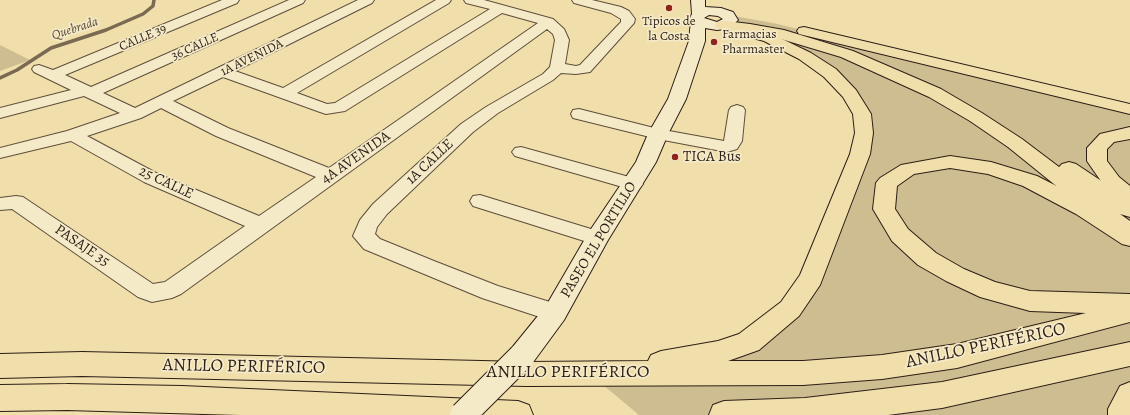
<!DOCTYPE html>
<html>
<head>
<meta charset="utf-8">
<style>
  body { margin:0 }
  canvas { display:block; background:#f0deab }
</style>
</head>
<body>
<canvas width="1130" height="415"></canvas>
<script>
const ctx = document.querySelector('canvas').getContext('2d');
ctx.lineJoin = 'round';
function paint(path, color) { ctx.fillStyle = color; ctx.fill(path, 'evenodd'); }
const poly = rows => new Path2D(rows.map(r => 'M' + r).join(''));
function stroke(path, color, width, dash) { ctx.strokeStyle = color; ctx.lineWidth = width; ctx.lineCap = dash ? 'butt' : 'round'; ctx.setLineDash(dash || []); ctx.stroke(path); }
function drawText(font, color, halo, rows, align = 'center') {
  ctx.font = font + ' Alegreya,serif'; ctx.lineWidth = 3.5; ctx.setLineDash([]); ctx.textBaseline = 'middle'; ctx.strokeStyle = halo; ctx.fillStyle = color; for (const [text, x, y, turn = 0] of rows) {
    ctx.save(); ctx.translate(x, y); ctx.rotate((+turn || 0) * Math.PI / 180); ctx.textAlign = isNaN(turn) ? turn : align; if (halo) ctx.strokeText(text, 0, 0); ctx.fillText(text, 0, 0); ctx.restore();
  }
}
const green = poly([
  [728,15,773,23,1130,109,1130,415,639,415,590,374,718,353,790,309,838,212,862,114,805,56,725,25],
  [0,45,30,60,0,71]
]);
const stream = poly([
  [0,78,17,70,51,48,106,30,143,14,153,6,154,0]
]);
const minor = poly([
  [222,0,239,0,237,3,65,75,91,87,289,0,305,0,303,3,103,93,135,108,358,0,374,0,372,3,235,71,283,88,436,0,451,0,449,3,297,93,327,104,335,103,490,9,466,3,464,0,484,0,553,19,564,29,569,40,565,64,576,66,580,65,621,22,621,19,611,13,574,3,572,0,592,0,621,7,629,11,635,19,634,23,590,72,576,74,561,73,553,80,498,113,473,132,387,214,377,227,375,234,380,239,434,261,498,286,563,306,567,313,563,320,555,322,482,298,364,249,353,236,360,220,373,204,461,124,486,107,543,74,550,67,555,40,553,34,547,29,181,294,172,298,152,302,138,297,12,209,0,210,0,198,16,196,23,197,153,284,165,282,245,226,144,182,71,141,0,158,0,148,67,131,120,113,84,96,0,118,0,108,71,90,34,72,32,69,34,66,39,65,53,70,222,0],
  [502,13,538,23,329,168,228,128,173,101,223,77,320,112,326,114,345,111,502,13],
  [161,108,216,136,316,177,259,216,158,174,87,136,141,118,161,108],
  [737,105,743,107,745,110,742,141,737,149,727,152,658,139,573,118,571,114,573,110,579,109,658,129,724,141,729,110,731,107,737,105],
  [521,147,640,180,643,184,640,188,633,190,515,156,512,152,515,148,521,147],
  [480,195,604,233,608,238,604,243,597,245,473,206,470,201,473,196,480,195]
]);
const secondary = poly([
  [691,0,705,0,705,7,721,8,733,12,738,20,730,28,725,29,717,30,705,28,705,41,686,99,668,134,656,162,608,240,564,320,531,365,521,369,511,365,507,357,511,349,546,306,589,232,636,162,648,134,668,99,689,41,691,20,690,18,692,14,691,0],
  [709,15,718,16,723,19,717,22,704,18,709,15]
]);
const primary = poly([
  [725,21,750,24,784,30,853,51,941,89,982,113,1022,139,1059,167,1062,164,1069,162,1076,164,1130,200,1130,217,1120,214,1130,221,1130,241,1122,239,1008,147,970,121,929,97,841,57,781,39,720,28,718,25,720,22,725,21]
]);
const trunk = poly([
  [722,21,774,35,811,53,836,69,856,90,871,114,873,133,870,154,820,285,799,316,759,350,728,361,803,361,882,355,957,344,1086,313,1030,311,980,297,946,281,918,265,892,241,873,209,876,183,880,178,901,165,950,156,991,162,1037,176,1092,204,1130,227,1130,246,1122,244,1076,214,1023,186,988,174,950,168,914,174,897,186,895,209,908,229,936,253,964,269,995,282,1030,291,1130,294,1130,322,957,368,882,379,803,385,526,386,82,376,0,378,0,354,82,352,526,362,648,361,651,355,661,351,718,341,739,334,781,302,800,275,850,154,855,133,853,114,843,97,824,77,799,59,764,41,717,28,715,25,717,22,722,21],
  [804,27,1130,104,1130,114,799,34,797,31,799,28,804,27],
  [1130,127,1130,139,1114,142,1107,149,1107,161,1119,177,1130,186,1130,205,1122,203,1105,187,1087,161,1087,148,1100,134,1130,127],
  [1130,342,1130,366,942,408,888,415,709,415,713,405,724,401,805,398,942,382,1130,342],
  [1130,382,1130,415,1108,415,1108,409,1120,386,1130,382],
  [67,384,182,386,518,401,529,405,533,415,239,415,67,410,0,411,0,385,67,384]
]);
const secondaryBridge = poly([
  [463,415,521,357]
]);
const markers = [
  [669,8,4,"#8f2418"],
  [714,42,4,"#8f2418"],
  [675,157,4,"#8f2418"]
];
const farPoinames = [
  ["Tipicos de",669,22],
  ["la Costa",669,37],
  ["Farmacias",722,35,"left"],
  ["Pharmaster",722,50,"left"]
];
const farWaternames = [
  ["Quebrada",75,29,-18]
];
const farStreetnames = [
  ["CALLE 39",143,38,-23],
  ["36 CALLE",195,47,-24],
  ["1A AVENIDA",252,58,-26]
];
const poiNames = [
  ["TICA Bus",683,157]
];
const streetNames = [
  ["4A AVENIDA",356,158,-35],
  ["1A CALLE",430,162,-43],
  ["25 CALLE",166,183,25],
  ["PASEO EL PORTILLO",599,240,-59],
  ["PASAJE 35",82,246,34]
];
const nearStreetnames = [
  ["ANILLO PERIFÉRICO",986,346,-12],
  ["ANILLO PERIFÉRICO",244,367,1],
  ["ANILLO PERIFÉRICO",568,373]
];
paint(green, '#cfbd92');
stroke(stream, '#796a51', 3.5);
stroke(minor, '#5d4e3b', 2);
stroke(secondary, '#2c1e16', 2);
stroke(primary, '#2c1e16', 2);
stroke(trunk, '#2c1e16', 2);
paint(minor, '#f5eac8');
paint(secondary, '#f5eac8');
paint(primary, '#f0deab');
paint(trunk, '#f0deab');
stroke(secondaryBridge, '#2c1e16', 28, []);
stroke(secondaryBridge, '#f5eac8', 26);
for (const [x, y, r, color] of markers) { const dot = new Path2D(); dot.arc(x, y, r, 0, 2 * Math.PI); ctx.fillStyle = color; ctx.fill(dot); stroke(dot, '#f5eac8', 1.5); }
drawText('13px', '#2c1e16', '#f5eac8', farPoinames);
drawText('italic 13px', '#594a38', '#f5eac8', farWaternames);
drawText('13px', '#2c1e16', '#f5eac8', farStreetnames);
drawText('15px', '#2c1e16', '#f5eac8', poiNames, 'left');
drawText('15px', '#2c1e16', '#f5eac8', streetNames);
drawText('18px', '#2c1e16', '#f5eac8', nearStreetnames);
</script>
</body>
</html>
